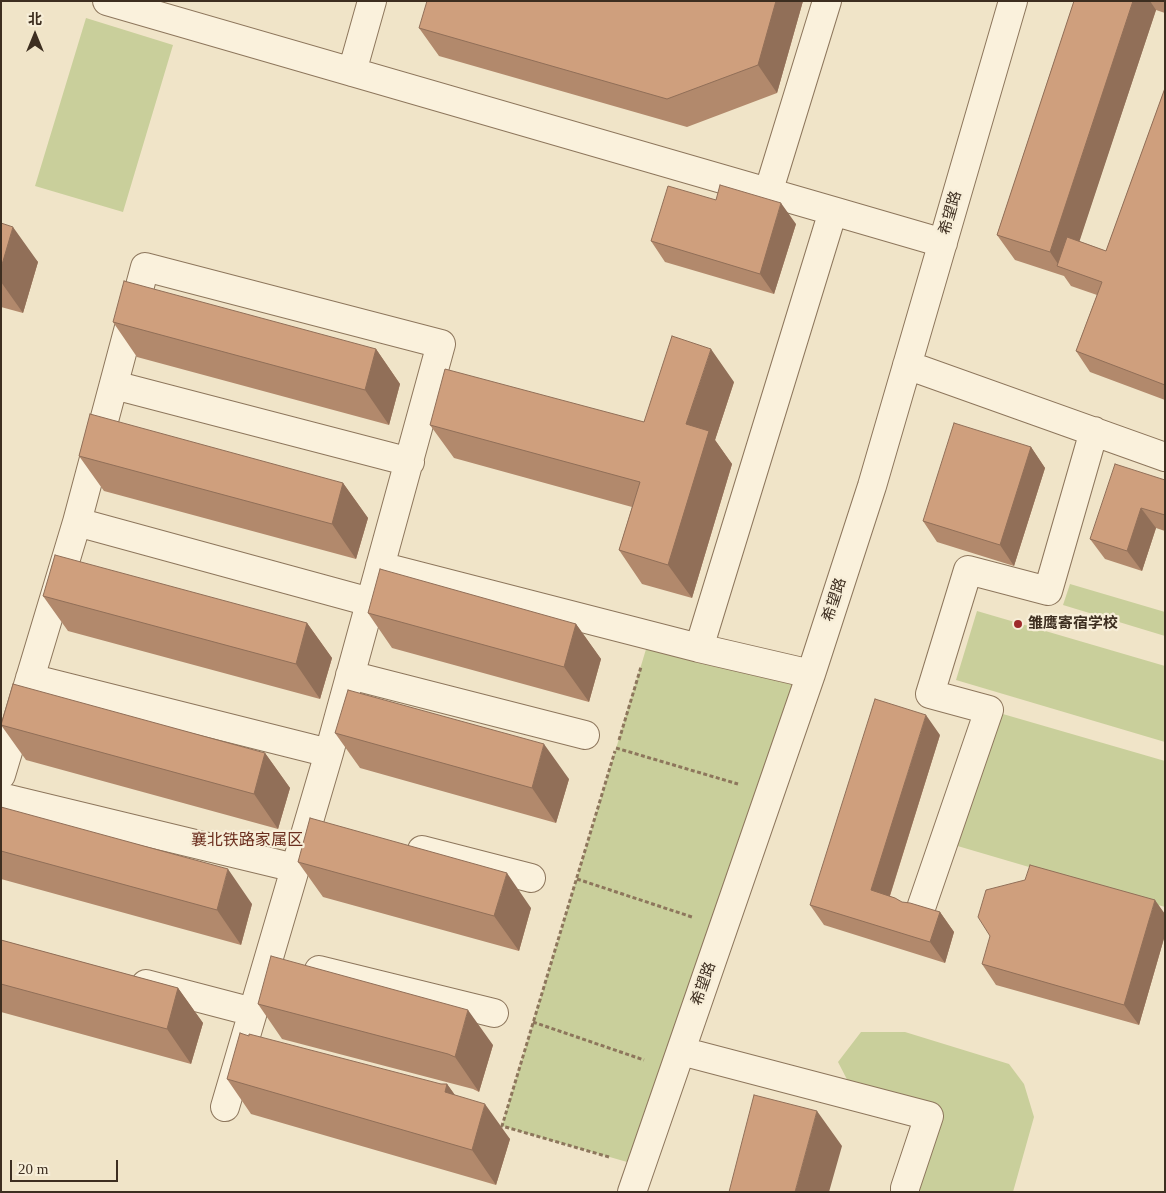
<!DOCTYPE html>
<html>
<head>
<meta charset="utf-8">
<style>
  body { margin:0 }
  #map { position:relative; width:1166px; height:1193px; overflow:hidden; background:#f0e4c8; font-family:"Times New Roman","Noto Sans SC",serif }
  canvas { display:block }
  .frame { position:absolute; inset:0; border:2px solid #3d2e20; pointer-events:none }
  .north { position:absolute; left:10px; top:10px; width:50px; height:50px; -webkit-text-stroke:4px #f7eed8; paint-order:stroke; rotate:0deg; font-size:14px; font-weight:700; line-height:20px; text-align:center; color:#3d2e20 }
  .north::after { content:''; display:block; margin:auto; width:18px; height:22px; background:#3d2e20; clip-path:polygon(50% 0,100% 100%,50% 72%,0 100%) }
  .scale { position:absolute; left:10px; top:1160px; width:108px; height:22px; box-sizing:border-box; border:2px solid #3d2e20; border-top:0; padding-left:6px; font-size:15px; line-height:18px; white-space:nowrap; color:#3d2e20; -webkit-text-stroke:4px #f7eed8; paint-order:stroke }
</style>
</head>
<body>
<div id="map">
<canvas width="1166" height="1193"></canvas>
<div class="frame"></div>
<div class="north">北</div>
<div class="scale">20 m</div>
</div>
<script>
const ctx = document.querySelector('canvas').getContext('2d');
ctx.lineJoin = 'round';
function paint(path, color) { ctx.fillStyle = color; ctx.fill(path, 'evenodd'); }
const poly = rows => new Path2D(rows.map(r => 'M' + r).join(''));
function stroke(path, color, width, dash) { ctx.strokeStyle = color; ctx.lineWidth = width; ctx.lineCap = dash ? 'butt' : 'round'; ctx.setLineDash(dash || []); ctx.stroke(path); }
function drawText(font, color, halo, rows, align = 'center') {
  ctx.font = font + ' "Times New Roman","Noto Sans SC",serif'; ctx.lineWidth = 4.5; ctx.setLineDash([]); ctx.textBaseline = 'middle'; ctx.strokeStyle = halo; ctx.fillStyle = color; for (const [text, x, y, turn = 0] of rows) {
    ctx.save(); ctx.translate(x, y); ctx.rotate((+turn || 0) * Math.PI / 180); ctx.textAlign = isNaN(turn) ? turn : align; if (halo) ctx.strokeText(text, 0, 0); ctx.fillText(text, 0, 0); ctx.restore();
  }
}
const green = poly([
  [86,18,173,45,123,212,35,186],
  [1070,584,1165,612,1165,636,1063,605],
  [977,611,1165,666,1165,742,956,680],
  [650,636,811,674,641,1166,502,1126],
  [989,710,1165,761,1165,907,944,842],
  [861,1032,905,1032,1009,1064,1024,1084,1034,1117,1013,1192,905,1192,929,1116,856,1097,838,1062]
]);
const path = poly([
  [619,740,641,667],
  [616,748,738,784],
  [577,879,692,917],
  [533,1022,644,1060],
  [609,1157,502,1126,615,751]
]);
const minor = poly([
  [107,1,833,211,699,648],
  [352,72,372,1],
  [768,193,827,1],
  [833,211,943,243],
  [907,365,1165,457],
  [114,385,410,462],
  [380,566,699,648,811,674],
  [350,675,585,735],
  [30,678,329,753],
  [1,775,77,522],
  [1,797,295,868],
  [422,850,531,878],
  [921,908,989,710,930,694,968,570,1048,591,1094,431],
  [319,970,494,1013],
  [146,984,253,1012],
  [681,1051,929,1116,905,1188,905,1192],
  [225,1107,329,753,441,344,145,267,77,522,370,602],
  [632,1192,811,674,872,486,1013,1]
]);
const wall = poly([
  [803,1,777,93,687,127,439,56,419,28],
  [1074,1,1165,1,1165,13,1156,10,1079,241,1106,251,1165,88,1165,400,1090,372,1076,351,1097,295,1071,286,1064,276,1015,260,997,235],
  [716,200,796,224,774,294,665,262,651,241],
  [1,223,38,262,23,313,1,307],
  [113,322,376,349,400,384,389,425,137,357],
  [734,382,715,440,732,464,692,598,642,584,619,550,632,507,454,458,430,425,644,422],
  [1031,447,1045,468,1014,566,937,542,923,521],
  [79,456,343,483,368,518,356,559,104,491],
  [1165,480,1165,531,1156,528,1142,571,1105,559,1090,539],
  [43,596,307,623,332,658,320,699,68,631],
  [368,613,576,624,601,659,589,702,392,648],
  [1,725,265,753,290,788,278,829,26,760],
  [335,733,569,779,556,823,360,768],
  [940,735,890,896,902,902,940,912,954,932,945,963,824,925,810,905],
  [1,807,252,904,241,945,1,879],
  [298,862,531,908,519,951,323,897],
  [1165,914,1165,935,1139,1025,996,985,982,964],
  [1,940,178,988,203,1023,191,1064,1,1012],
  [258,1004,493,1045,479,1092,473,1089,282,1039],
  [227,1079,447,1084,455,1095,510,1139,496,1185,251,1114]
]);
const shadedWall = poly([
  [776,1,803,1,777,93,758,65],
  [1133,1,1150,1,1156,10,1070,270,1060,267,1050,252],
  [781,203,796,224,774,294,760,274],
  [13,227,38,262,23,313,1,282,1,268],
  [376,349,400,384,389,425,365,390],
  [711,349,734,382,715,440,732,464,692,598,668,565,686,424],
  [1031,447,1045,468,1014,566,1000,545],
  [343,483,368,518,356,559,332,524],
  [1141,508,1156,528,1142,571,1127,551],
  [307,623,332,658,320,699,296,664],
  [576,624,601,659,589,702,564,667],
  [926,715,940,735,885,911,871,890],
  [544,744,569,779,556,823,532,788],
  [265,753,290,788,278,829,254,794],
  [228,869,252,904,241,945,217,910],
  [507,873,531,908,519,951,494,916],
  [1155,900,1165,914,1165,935,1139,1025,1124,1005],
  [940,912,954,932,945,963,930,942],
  [178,988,203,1023,191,1064,167,1029],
  [468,1010,493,1045,479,1092,455,1057],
  [447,1084,472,1119,445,1092],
  [485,1104,510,1139,496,1185,472,1150],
  [817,1111,842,1146,829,1192,795,1192]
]);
const building = poly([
  [427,1,776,1,758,65,667,99,419,28,427,1],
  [1074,1,1133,1,1050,252,997,235,1074,1],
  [1165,88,1165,385,1076,351,1102,282,1057,266,1067,237,1106,251,1165,88],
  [720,185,781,203,760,274,651,241,668,186,716,200,720,185],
  [1,223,13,227,1,268,1,223],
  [124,281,376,349,365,390,113,322,124,281],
  [672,336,711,349,686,424,709,431,668,565,619,550,640,482,430,425,445,369,644,422,672,336],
  [90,414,343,483,332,524,79,456,90,414],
  [954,423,1031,447,1000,545,923,521,954,423],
  [1115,464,1165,480,1165,515,1141,508,1127,551,1090,539,1115,464],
  [55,555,307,623,296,664,43,596,55,555],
  [380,569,576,624,564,667,368,613,380,569],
  [13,684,265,753,254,794,1,725,13,684],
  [348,690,544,744,532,788,335,733,348,690],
  [875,699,926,715,871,890,895,898,902,902,910,903,940,912,930,942,810,905,875,699],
  [1,807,228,869,217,910,1,851,1,807],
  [310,818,507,873,494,916,298,862,310,818],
  [1030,865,1155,900,1124,1005,982,964,990,936,978,917,986,890,1025,880,1030,865],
  [1,940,178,988,167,1029,1,984,1,940],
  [271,956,468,1010,455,1057,448,1054,258,1004,271,956],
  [240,1033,249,1036,249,1034,441,1084,447,1084,445,1092,485,1104,472,1150,227,1079,240,1033],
  [754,1095,817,1111,795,1192,729,1192,754,1095]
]);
const markers = [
  [1018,624,5,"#9e2a2b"]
];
const streetNames = [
  ["希望路",951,213,-74],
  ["希望路",835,600,-72],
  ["希望路",704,984,-71]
];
const poiNames = [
  ["雏鹰寄宿学校",1028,624]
];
const neighbourhoodNames = [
  ["襄北铁路家属区",247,841]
];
paint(green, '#c9cf9b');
stroke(minor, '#8d765c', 30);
stroke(path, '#8d765c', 3, [4, 2.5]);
stroke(minor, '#faf1dc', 28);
paint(wall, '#b2896c');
paint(shadedWall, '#916f58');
paint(building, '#cf9f7d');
stroke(building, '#916f58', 1);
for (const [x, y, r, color] of markers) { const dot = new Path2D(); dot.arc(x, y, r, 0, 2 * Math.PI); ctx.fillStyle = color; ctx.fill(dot); stroke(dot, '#f7eed8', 2); }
drawText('15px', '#3d2e20', '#f7eed8', streetNames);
drawText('bold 15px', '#3d2e20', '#f7eed8', poiNames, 'left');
drawText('16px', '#6b2e1e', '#f7eed8', neighbourhoodNames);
</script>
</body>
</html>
